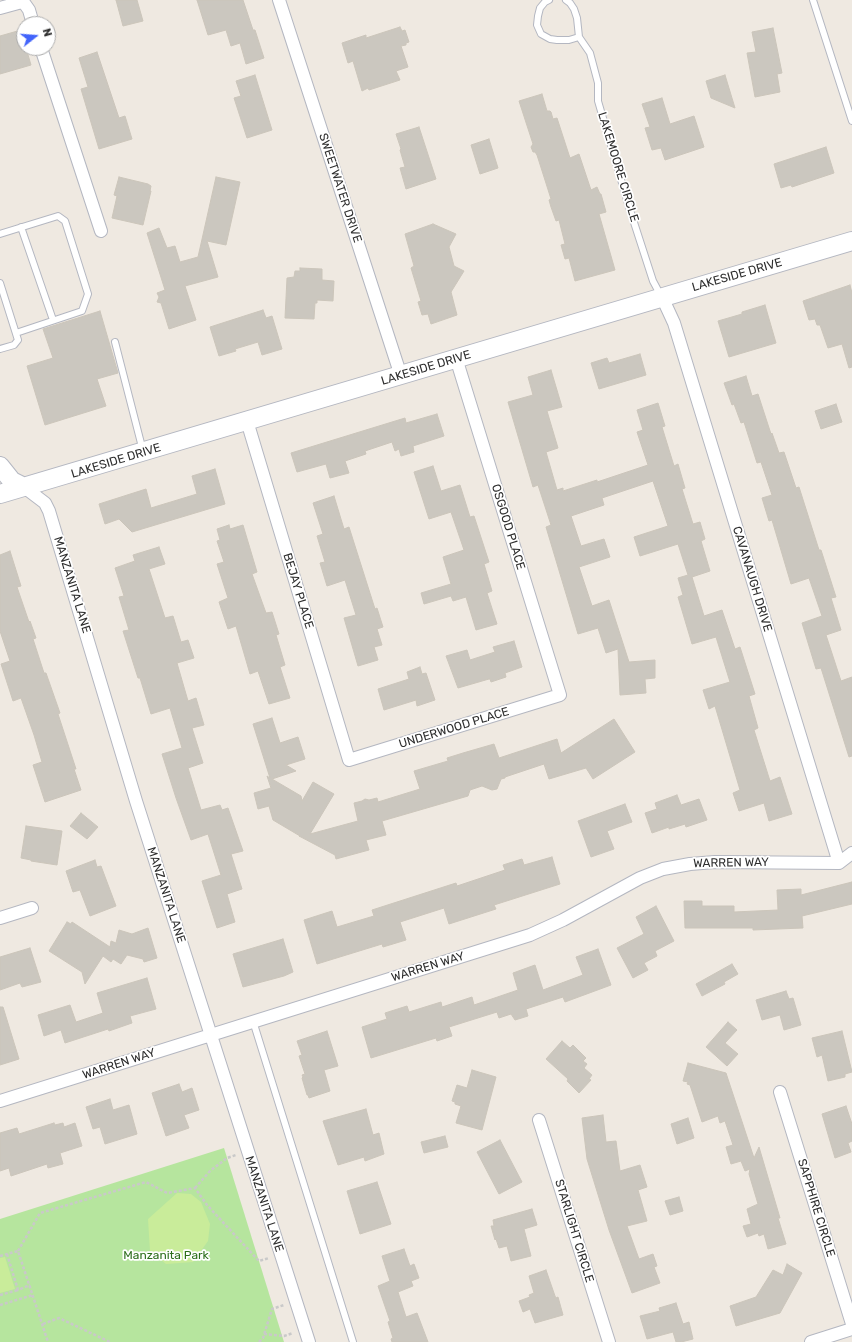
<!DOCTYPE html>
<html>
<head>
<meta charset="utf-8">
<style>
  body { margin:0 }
  #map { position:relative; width:852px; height:1342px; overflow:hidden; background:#efe9e1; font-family:Rubik,sans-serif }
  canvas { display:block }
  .north { position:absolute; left:16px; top:16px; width:40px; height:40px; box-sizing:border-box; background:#fff; border:1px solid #ababab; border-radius:50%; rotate:73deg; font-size:11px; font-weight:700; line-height:16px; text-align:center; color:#2e2e2e }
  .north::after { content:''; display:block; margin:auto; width:14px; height:18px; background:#4264fb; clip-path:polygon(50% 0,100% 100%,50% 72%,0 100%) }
</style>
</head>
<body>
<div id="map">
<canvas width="852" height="1342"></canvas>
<div class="north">N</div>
</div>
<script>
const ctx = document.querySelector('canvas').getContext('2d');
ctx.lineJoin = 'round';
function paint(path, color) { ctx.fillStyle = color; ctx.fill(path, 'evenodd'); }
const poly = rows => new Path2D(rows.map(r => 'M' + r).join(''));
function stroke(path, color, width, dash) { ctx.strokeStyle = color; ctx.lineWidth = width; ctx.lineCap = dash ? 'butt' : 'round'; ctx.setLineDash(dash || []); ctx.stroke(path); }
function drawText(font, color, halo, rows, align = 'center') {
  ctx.font = font + ' Rubik,sans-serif'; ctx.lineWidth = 3.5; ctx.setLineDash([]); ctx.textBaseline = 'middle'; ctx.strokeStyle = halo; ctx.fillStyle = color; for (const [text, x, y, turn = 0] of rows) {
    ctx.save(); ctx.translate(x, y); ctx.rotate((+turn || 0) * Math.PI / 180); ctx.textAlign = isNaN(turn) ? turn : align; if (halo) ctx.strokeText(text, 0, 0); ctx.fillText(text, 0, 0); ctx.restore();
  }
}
const green = poly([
  [224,1148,284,1342,0,1342,0,1219]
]);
const pitch = poly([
  [177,1193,191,1194,201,1202,210,1224,208,1241,193,1262,166,1264,150,1251,148,1219],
  [5,1257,15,1289,0,1293,0,1258]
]);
const building = poly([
  [116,0,137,0,143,21,123,26,116,0],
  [197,0,243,0,253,30,255,30,264,58,246,64,240,43,231,46,226,30,208,35,197,0],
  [400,27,402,31,405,30,409,42,406,43,406,45,401,46,408,67,396,71,400,80,369,90,368,88,362,91,353,61,348,63,342,43,366,35,366,38,400,27],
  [773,28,782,73,777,74,780,92,755,97,747,53,756,52,752,32,773,28],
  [21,30,24,40,24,48,26,48,31,65,0,74,0,36,21,30],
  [97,52,119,118,125,116,132,139,99,149,81,89,88,87,79,58,97,52],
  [255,75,272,130,247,138,234,98,241,96,236,81,255,75],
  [725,75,735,108,711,98,706,81,725,75],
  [542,94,547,111,550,111,551,112,553,119,557,118,570,158,579,154,591,190,597,187,600,194,601,194,606,212,599,214,615,270,575,281,569,258,565,259,561,245,565,244,559,220,556,221,551,207,549,200,551,199,537,155,535,152,533,152,531,147,533,144,519,101,542,94],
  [662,98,670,124,694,116,704,147,665,160,661,148,652,150,645,128,650,127,642,104,662,98],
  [419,127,436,179,406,189,400,168,405,167,400,150,401,149,396,134,419,127],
  [489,139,498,168,480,174,471,145,489,139],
  [826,147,834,173,792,187,791,185,781,188,774,164,826,147],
  [119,177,148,184,151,186,150,191,151,191,143,225,112,218,117,196,114,195,119,177],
  [216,177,240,182,226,245,207,241,218,277,185,286,196,320,169,329,161,303,157,302,159,297,157,293,165,290,147,233,159,228,167,248,175,246,180,262,198,257,216,177],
  [433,224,456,234,449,247,454,266,464,271,451,292,457,315,431,324,428,314,422,315,418,302,421,301,411,268,414,266,405,234,433,224],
  [300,268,322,269,322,280,334,281,333,301,317,300,317,303,315,303,314,319,285,318,287,278,294,277,295,271,300,271,300,268],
  [850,285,852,293,852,367,849,368,842,344,828,348,820,325,817,325,815,319,809,320,803,301,850,285],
  [765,305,776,343,729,357,718,321,742,314,742,312,765,305],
  [263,310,266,318,272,316,282,349,262,355,258,342,235,349,236,351,219,356,210,327,263,310],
  [100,311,118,373,97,379,106,406,45,425,27,366,53,358,43,329,100,311],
  [640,354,646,375,599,389,591,363,607,358,609,363,640,354],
  [551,370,562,407,547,411,558,448,546,452,557,490,563,488,563,491,597,480,597,482,648,465,637,432,643,430,637,410,658,403,665,426,662,427,674,466,678,464,685,488,682,489,693,524,700,522,705,539,701,541,710,571,692,577,704,616,722,610,735,649,740,647,755,694,749,696,758,728,754,730,770,781,780,777,792,814,769,821,764,803,739,811,733,793,740,790,715,706,709,709,703,690,730,682,716,637,692,644,678,597,683,595,678,578,688,575,678,544,640,556,634,537,668,526,653,481,602,498,604,505,571,516,581,546,604,539,610,557,579,567,592,606,609,600,629,662,655,660,655,678,645,679,646,693,620,695,618,649,606,653,598,628,578,634,546,527,551,525,538,485,533,487,508,402,533,395,528,377,551,370],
  [746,376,752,396,758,394,771,434,772,433,779,453,784,452,796,488,799,487,819,550,821,550,836,597,831,598,841,630,826,635,841,681,852,677,852,756,849,757,821,668,816,669,802,623,822,616,809,578,791,584,772,520,769,521,762,498,772,495,761,462,757,463,744,422,741,423,734,404,732,405,724,383,746,376],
  [836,404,842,422,821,429,815,411,836,404],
  [437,414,444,436,413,446,414,452,401,456,399,449,395,451,392,442,365,451,366,454,345,461,349,473,330,478,326,464,297,472,291,453,405,418,406,423,437,414],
  [433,466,441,491,460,485,470,517,474,516,489,562,484,564,492,591,487,593,497,624,476,630,466,597,453,601,451,596,424,604,421,593,451,584,443,557,464,550,451,512,429,519,414,472,433,466],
  [215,469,225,504,132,532,119,519,105,524,99,504,146,489,151,508,197,494,192,476,215,469],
  [334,496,344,529,349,527,375,609,377,608,383,627,377,629,382,645,374,647,378,660,358,666,344,618,356,615,345,580,327,586,320,563,325,562,317,536,323,534,313,503,334,496],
  [229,525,230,529,243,525,257,572,252,574,266,613,272,612,279,634,276,635,285,665,280,667,290,698,269,704,258,671,250,674,236,626,228,629,219,602,228,598,217,564,224,562,217,541,220,540,217,529,229,525],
  [159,547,165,564,149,569,165,618,173,616,181,642,188,640,194,658,177,663,188,701,196,698,204,725,192,728,203,763,188,768,201,810,220,805,222,810,228,808,243,851,231,854,242,889,227,894,235,922,217,928,202,881,221,875,208,834,191,840,176,798,162,754,182,748,170,708,151,714,140,678,138,678,123,631,129,630,119,597,124,596,115,568,135,561,133,555,159,547],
  [10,551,21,586,17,587,29,622,30,621,36,638,33,639,44,673,46,673,60,713,58,714,76,769,74,769,81,790,45,802,33,765,42,762,34,735,21,698,13,701,1,664,10,661,0,631,0,555,10,551],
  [514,641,522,667,505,673,506,677,491,682,490,679,489,679,458,688,446,656,467,650,470,660,495,652,493,647,514,641],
  [420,667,422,674,426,673,435,700,417,706,416,700,384,710,378,689,409,679,407,672,420,667],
  [272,718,280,743,298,737,305,759,286,765,296,771,272,779,301,796,302,801,313,782,334,794,310,834,358,821,354,803,362,801,365,799,369,800,377,798,378,802,420,789,414,771,448,761,447,758,463,753,494,744,499,758,557,739,561,753,614,719,635,752,593,779,586,768,549,779,544,764,505,777,505,778,501,779,497,789,492,790,482,786,470,790,468,796,382,821,386,835,366,840,369,850,336,859,335,855,299,836,300,836,273,820,269,806,258,809,254,793,271,788,267,776,270,778,253,724,272,718],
  [677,795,681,805,699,799,707,820,686,827,685,824,682,825,669,829,669,827,652,833,645,813,657,809,655,803,677,795],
  [625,804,632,822,607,831,614,849,591,857,578,821,625,804],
  [81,813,98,827,87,839,70,826,81,813],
  [26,826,62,831,57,865,31,861,31,860,21,858,26,826],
  [552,857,560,884,494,905,496,909,449,924,444,908,400,922,406,940,383,947,382,944,317,964,304,920,332,911,337,927,374,916,372,910,456,883,457,886,505,870,503,865,522,859,524,865,552,857],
  [95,860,97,867,101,866,116,906,90,916,80,890,73,892,66,871,95,860],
  [852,882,852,904,802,916,803,928,753,930,753,928,685,928,684,901,702,901,702,906,734,906,734,912,778,910,777,890,801,889,801,895,852,882],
  [656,906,674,941,655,951,657,956,644,963,648,970,633,978,617,948,644,934,636,917,656,906],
  [67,922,71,924,72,922,110,947,111,941,116,943,119,930,132,934,148,928,157,958,144,962,143,959,127,955,121,964,113,959,111,962,103,956,85,984,82,972,49,951,67,922],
  [283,939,293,972,284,976,243,987,233,954,283,939],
  [30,948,41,982,22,987,20,983,0,990,0,957,30,948],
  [598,949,611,985,565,1002,563,997,526,1009,528,1016,515,1020,511,1014,499,1018,497,1012,449,1027,452,1036,437,1041,436,1038,371,1058,362,1027,387,1019,385,1013,407,1006,409,1012,441,1002,442,1007,472,997,474,1005,518,990,513,973,535,965,543,990,583,975,576,957,598,949],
  [732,964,738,974,724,982,725,984,702,996,696,984,732,964],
  [147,978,156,1009,130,1016,132,1023,109,1031,108,1029,65,1043,61,1030,44,1036,38,1015,70,1005,76,1022,103,1013,97,993,147,978],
  [786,991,789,999,793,998,801,1025,784,1030,780,1015,762,1020,756,1000,786,991],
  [0,1007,3,1007,19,1059,0,1065,0,1007],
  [728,1022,737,1030,725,1043,738,1054,727,1066,706,1047,728,1022],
  [327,1031,338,1066,324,1070,330,1091,309,1098,308,1095,307,1095,302,1078,303,1077,302,1075,305,1074,299,1056,302,1055,297,1041,327,1031],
  [842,1031,852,1072,845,1074,845,1077,828,1081,822,1055,817,1057,812,1038,842,1031],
  [562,1041,570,1048,573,1045,586,1058,583,1061,587,1064,584,1068,592,1075,589,1079,591,1080,579,1093,567,1081,568,1079,546,1059,562,1041],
  [688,1063,726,1073,754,1158,759,1147,780,1218,778,1218,786,1244,768,1249,764,1234,759,1236,758,1233,747,1237,743,1226,751,1224,747,1209,758,1204,749,1174,750,1169,745,1171,741,1161,731,1164,726,1147,733,1145,725,1121,720,1123,718,1116,702,1122,690,1085,687,1084,688,1082,683,1081,688,1063],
  [472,1070,496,1077,482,1130,456,1123,461,1106,455,1104,455,1102,452,1101,457,1085,467,1088,472,1070],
  [179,1084,182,1092,192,1088,199,1110,184,1115,189,1128,166,1136,152,1093,179,1084],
  [110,1099,113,1110,129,1105,137,1134,105,1144,100,1127,93,1129,86,1107,110,1099],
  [846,1106,852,1124,852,1141,848,1143,851,1152,835,1158,822,1114,846,1106],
  [366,1109,373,1135,379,1133,384,1154,365,1161,364,1157,338,1165,323,1121,366,1109],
  [603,1115,606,1142,616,1141,620,1171,640,1165,647,1187,638,1190,647,1221,627,1226,639,1259,653,1254,657,1266,654,1267,660,1283,632,1293,609,1230,587,1159,582,1118,603,1115],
  [688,1118,694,1138,677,1144,671,1124,688,1118],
  [54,1123,55,1125,63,1123,64,1127,75,1123,82,1146,60,1153,63,1164,48,1168,47,1164,11,1176,9,1168,0,1171,0,1133,17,1128,19,1134,54,1123],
  [445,1136,448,1147,424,1153,421,1142,445,1136],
  [500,1140,522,1182,499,1194,477,1152,500,1140],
  [377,1182,391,1224,360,1234,347,1191,377,1182],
  [679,1197,683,1211,670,1215,665,1201,679,1197],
  [532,1209,537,1225,524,1229,531,1256,511,1261,507,1246,499,1248,496,1239,495,1240,491,1226,494,1226,493,1220,532,1209],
  [404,1249,410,1266,414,1264,419,1278,411,1281,413,1286,398,1292,406,1317,417,1313,428,1342,392,1342,391,1339,393,1338,388,1322,390,1321,378,1286,390,1281,382,1256,404,1249],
  [787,1264,802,1273,780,1313,736,1326,730,1306,756,1297,773,1270,783,1275,787,1264],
  [546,1270,555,1296,556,1298,558,1297,563,1315,535,1323,530,1309,523,1312,519,1301,530,1297,529,1295,534,1293,529,1276,546,1270],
  [676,1303,683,1324,689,1322,693,1339,681,1342,676,1342,673,1332,647,1339,640,1316,660,1311,659,1308,676,1303]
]);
const path = poly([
  [195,1188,210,1171,227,1158,236,1155],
  [18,1251,40,1213,146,1182,167,1193,195,1188,207,1205,259,1261,269,1258],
  [7,1254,18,1290,30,1285],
  [0,1256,18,1251,48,1342],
  [0,1295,18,1290],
  [0,1305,33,1295],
  [43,1324,59,1318,110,1342],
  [264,1334,284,1336,293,1333],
  [259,1342,263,1338,272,1309,284,1305]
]);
const lane = poly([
  [549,0,545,2,540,8,538,16,537,25,541,34,550,39,557,40,569,40,579,37],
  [566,0,570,3,574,9,577,18,579,37,590,53,598,83,598,101,629,207,653,281,661,296],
  [813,0,852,121],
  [21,227,53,320],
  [0,234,58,216,65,221,88,294,82,311,16,333],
  [0,283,18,340,14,345,0,349],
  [115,342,143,451],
  [253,1021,353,1342]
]);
const street = poly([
  [22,0,29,10,33,24],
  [279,0,401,376],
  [0,8,22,2],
  [41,48,101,231],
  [662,297,674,323,839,863],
  [247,421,349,760,560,695,456,358],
  [24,487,45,503,49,511,136,801,309,1342],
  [0,918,32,908],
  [780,1092,852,1324],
  [0,1101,530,935,563,920,640,878,663,869,690,864,715,862,839,863,852,853],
  [539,1120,609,1342],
  [811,1342,852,1329]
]);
const secondary = poly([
  [0,466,12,481,24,487],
  [0,494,852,241]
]);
const streetNames = [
  ["LAKEMOORE CIRCLE",618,167,73],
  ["SWEETWATER DRIVE",340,188,72],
  ["LAKESIDE DRIVE",737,275,-16],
  ["LAKESIDE DRIVE",426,368,-17],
  ["LAKESIDE DRIVE",116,461,-17],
  ["OSGOOD PLACE",508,527,73],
  ["CAVANAUGH DRIVE",752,579,73],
  ["MANZANITA LANE",72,585,73],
  ["BEJAY PLACE",298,591,73],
  ["UNDERWOOD PLACE",454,728,-17],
  ["WARREN WAY",731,863,-1],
  ["MANZANITA LANE",166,895,72],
  ["WARREN WAY",428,967,-17],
  ["WARREN WAY",119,1064,-18],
  ["MANZANITA LANE",264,1204,72],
  ["SAPPHIRE CIRCLE",816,1208,73],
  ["STARLIGHT CIRCLE",574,1231,73]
];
const parkNames = [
  ["Manzanita Park",166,1256]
];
paint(green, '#b6e59e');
paint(pitch, '#c9ec9a');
paint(building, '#cbc7bf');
stroke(building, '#cbc5ba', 1);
stroke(lane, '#b4b7c1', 8);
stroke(street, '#b4b7c1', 14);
stroke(secondary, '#b4b7c1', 20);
stroke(path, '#c9c9c9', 2.5, [3, 2]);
stroke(lane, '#fff', 6);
stroke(street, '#fff', 12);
stroke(secondary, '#fff', 18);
drawText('12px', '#2e2e2e', '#fff', streetNames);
drawText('12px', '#2c6e1b', '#fff', parkNames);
</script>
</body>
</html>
